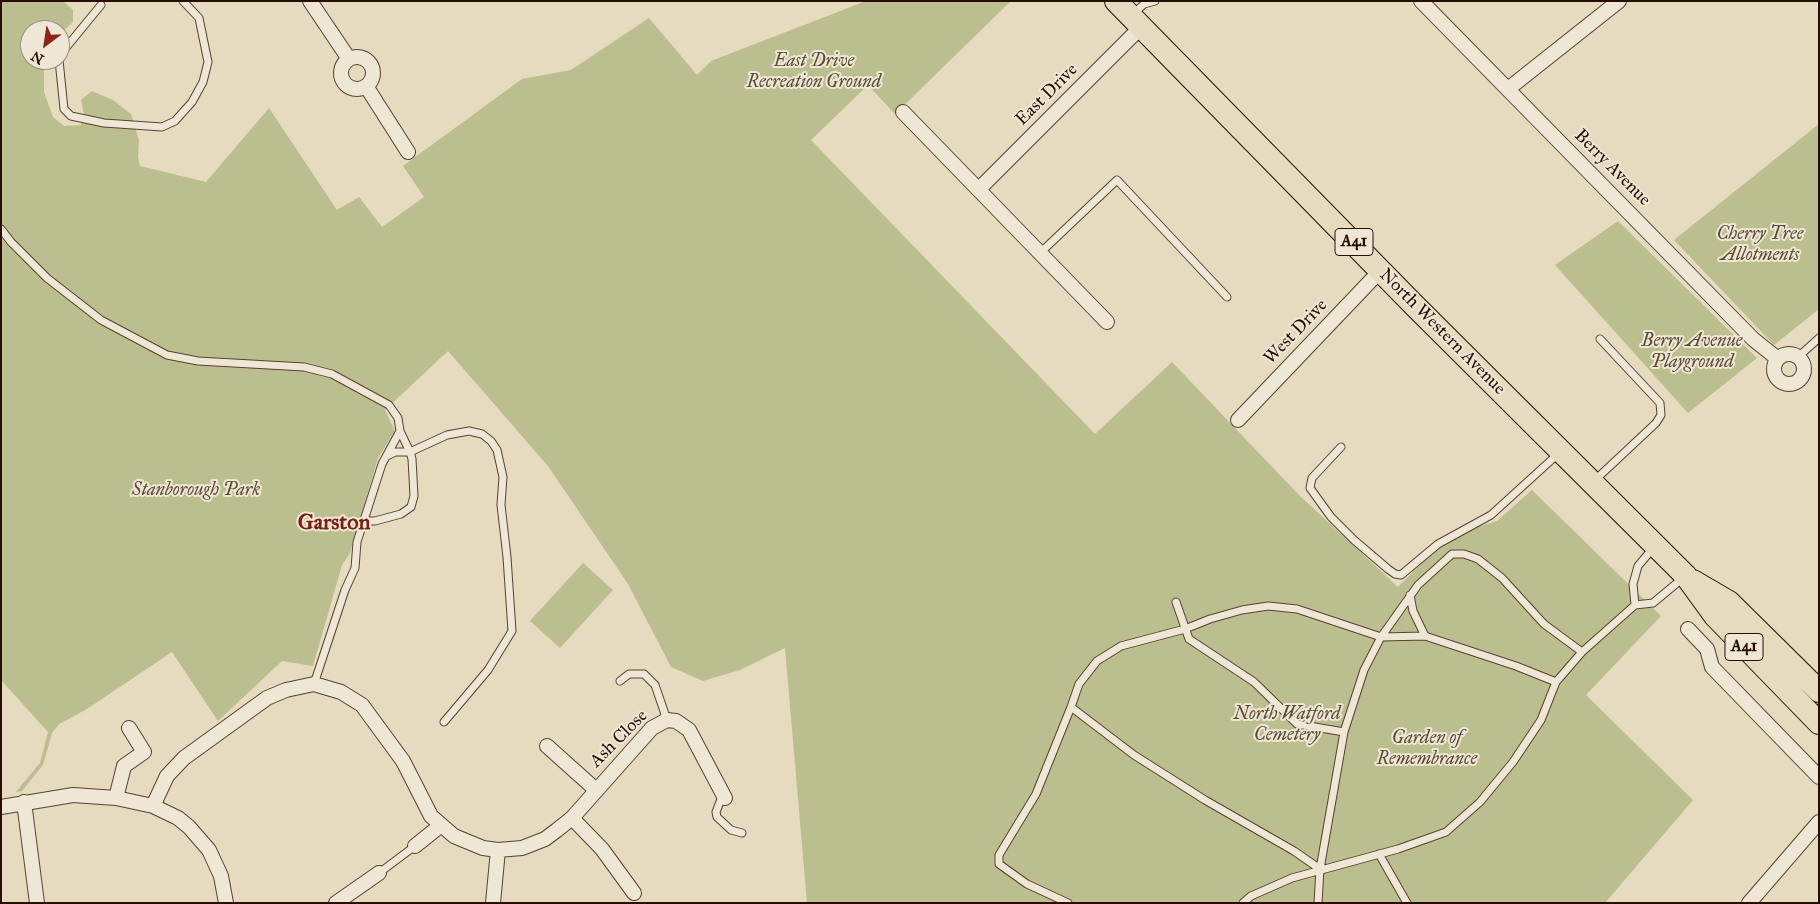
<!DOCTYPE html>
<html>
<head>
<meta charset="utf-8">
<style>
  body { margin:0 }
  #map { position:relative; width:1820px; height:904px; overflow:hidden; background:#e6dabf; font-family:"IM FELL Great Primer",serif }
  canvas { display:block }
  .frame { position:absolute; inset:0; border:2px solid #280d03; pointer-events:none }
  .north { position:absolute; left:20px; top:20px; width:50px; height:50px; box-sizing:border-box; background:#efe7d5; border:1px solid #9f9081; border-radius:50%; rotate:211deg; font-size:14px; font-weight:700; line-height:20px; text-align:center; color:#280d03 }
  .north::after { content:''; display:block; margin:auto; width:18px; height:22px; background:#8f2418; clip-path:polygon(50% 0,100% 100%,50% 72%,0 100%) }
</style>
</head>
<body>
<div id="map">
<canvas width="1820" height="904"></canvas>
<div class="frame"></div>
<div class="north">N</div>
</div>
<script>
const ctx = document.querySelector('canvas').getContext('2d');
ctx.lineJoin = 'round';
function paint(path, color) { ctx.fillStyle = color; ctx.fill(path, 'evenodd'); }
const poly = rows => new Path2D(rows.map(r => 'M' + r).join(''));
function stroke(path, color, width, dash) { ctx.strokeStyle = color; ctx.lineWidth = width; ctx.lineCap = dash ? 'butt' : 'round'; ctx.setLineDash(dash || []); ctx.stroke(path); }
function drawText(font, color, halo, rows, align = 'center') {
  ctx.font = font + ' "IM FELL Great Primer",serif'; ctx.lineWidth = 4; ctx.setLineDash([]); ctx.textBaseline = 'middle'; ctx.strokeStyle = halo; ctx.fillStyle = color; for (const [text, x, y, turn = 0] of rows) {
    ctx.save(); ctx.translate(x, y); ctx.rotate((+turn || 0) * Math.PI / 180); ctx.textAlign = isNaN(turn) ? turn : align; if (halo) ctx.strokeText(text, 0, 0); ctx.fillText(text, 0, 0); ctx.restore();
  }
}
const green = poly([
  [1,1,63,1,73,10,73,22,60,34,60,30,30,30,30,60,44,60,44,92,53,117,64,126,81,125,84,114,81,100,92,91,113,100,131,114,139,140,138,157,140,166,206,182,269,108,337,210,359,197,382,227,424,197,403,166,522,79,571,70,649,18,697,75,711,61,866,1,1011,1,895,114,868,85,811,140,1095,434,1172,362,1299,495,1398,587,1440,545,1470,529,1497,521,1532,490,1661,616,1586,695,1693,800,1605,903,807,903,785,648,740,670,703,681,671,667,628,584,548,466,448,351,385,410,395,431,378,458,350,553,342,565,313,666,282,661,218,721,172,652,87,709,59,724,52,733,43,765,22,791,16,792,40,763,48,732,1,680],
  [1819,124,1819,309,1774,345,1674,240],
  [1618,221,1757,358,1688,413,1555,265],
  [583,563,613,590,560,648,530,621]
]);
const service = poly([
  [1132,15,1144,4,1155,1],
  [60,59,64,50,101,5],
  [59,60,64,109,71,116,104,123,162,127,175,121,192,102,203,82,208,62,199,18,183,1],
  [1,229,11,242,47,278,101,320,167,355,198,361,304,367,332,374,389,405,398,418,400,431,382,464,357,542,355,568,345,590,314,684],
  [1040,253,1117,180,1227,297],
  [1798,357,1819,338],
  [1341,447,1312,478,1310,488,1331,517,1354,540,1388,569,1395,574,1401,575,1438,544,1491,515,1559,453],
  [387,456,395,452,410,452,400,431],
  [1594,481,1656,423,1661,415,1660,403,1600,339],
  [364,521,375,521,401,514,411,507,414,496,412,459,410,452,447,435,469,431,482,434,491,441,497,450,503,477,501,505,507,557,512,631,488,670,444,722],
  [1410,595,1413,611,1425,636],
  [1176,602,1189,639,1254,682,1297,724,1344,732],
  [1635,605,1633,584,1638,566,1654,547],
  [620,681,629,674,644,674,655,685,667,720],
  [1071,707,1079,684,1097,661,1121,646,1185,629,1210,619,1242,610,1268,606,1297,609,1381,637,1418,585,1452,554,1464,554,1478,559,1502,578,1544,624,1582,652,1635,605,1653,603,1683,578],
  [723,794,716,812,717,817,731,830,742,833],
  [1379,854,1407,903],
  [379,873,415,846],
  [1068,903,1027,884,999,864,999,855,1036,794,1071,707,1134,755,1205,800,1294,851,1320,869],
  [1243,903,1251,896,1292,878,1398,849,1446,832,1480,802,1513,762,1541,720,1556,682,1582,652],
  [1318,903,1320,869,1344,732,1364,670,1381,637,1425,636,1516,666,1556,682]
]);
const minor = poly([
  [310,1,349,59],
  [1421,1,1753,339,1778,359],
  '341 73a16 16 0 1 1 32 0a16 16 0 1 1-32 0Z',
  [366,86,408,152],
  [1508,89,1619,1],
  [903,112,1107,322],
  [979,189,1141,27],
  '1774 369a15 15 0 1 1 30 0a15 15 0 1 1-30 0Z',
  [1238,420,1381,270],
  [1688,629,1707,649,1712,667,1819,777],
  [547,746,595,789],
  [116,798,124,766,144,752,129,728],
  [24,802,37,903],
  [153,806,167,776,184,758,267,698,286,690,314,684,341,692,362,705,403,761,431,816,454,836,483,848,498,850,522,848,545,839,557,830,572,818,652,728,667,720,676,721,689,730,725,798],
  [1,807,73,795,116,798,153,806,178,818,189,827,209,850,221,876,226,903],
  [572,818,602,849,634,893],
  [415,846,440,826],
  [336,903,379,873],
  [493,903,498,850],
  [1749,903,1819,822]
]);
const trunk = poly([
  [1116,1,1415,306,1686,576,1715,616,1819,723],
  [1693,581,1729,602,1819,691]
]);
const shields = [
  [1354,242,38],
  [1744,647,38]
];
const shieldNames = [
  ["A41",1354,242],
  ["A41",1744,647]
];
const parkNames = [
  ["East Drive",814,62],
  ["Recreation Ground",814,83],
  ["Cherry Tree",1760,235],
  ["Allotments",1760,256],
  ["Berry Avenue",1692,342],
  ["Playground",1692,363],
  ["Stanborough Park",196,491],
  ["North Watford",1287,715],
  ["Cemetery",1287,736],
  ["Garden of",1427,739],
  ["Remembrance",1427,760]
];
const streetNames = [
  ["East Drive",1047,95,-45],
  ["Berry Avenue",1612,168,45],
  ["West Drive",1296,332,-46],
  ["North Western Avenue",1442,332,45],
  ["Ash Close",619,739,-45]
];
const districtNames = [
  ["Garston",334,524]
];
paint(green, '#bbbe8e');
stroke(service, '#584032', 9);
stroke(minor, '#584032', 16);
stroke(trunk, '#280d03', 24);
stroke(service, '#efe7d5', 7);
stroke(minor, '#efe7d5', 14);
stroke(trunk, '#e6dabf', 22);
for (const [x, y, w] of shields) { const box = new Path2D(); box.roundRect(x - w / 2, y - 13.5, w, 27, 4); ctx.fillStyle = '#efe7d5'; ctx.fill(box); stroke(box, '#280d03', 1); }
drawText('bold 16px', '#280d03', null, shieldNames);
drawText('italic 18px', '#5b4b34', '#efe7d5', parkNames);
drawText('18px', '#280d03', '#efe7d5', streetNames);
drawText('bold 22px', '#7a1f14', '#efe7d5', districtNames);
</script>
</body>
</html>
